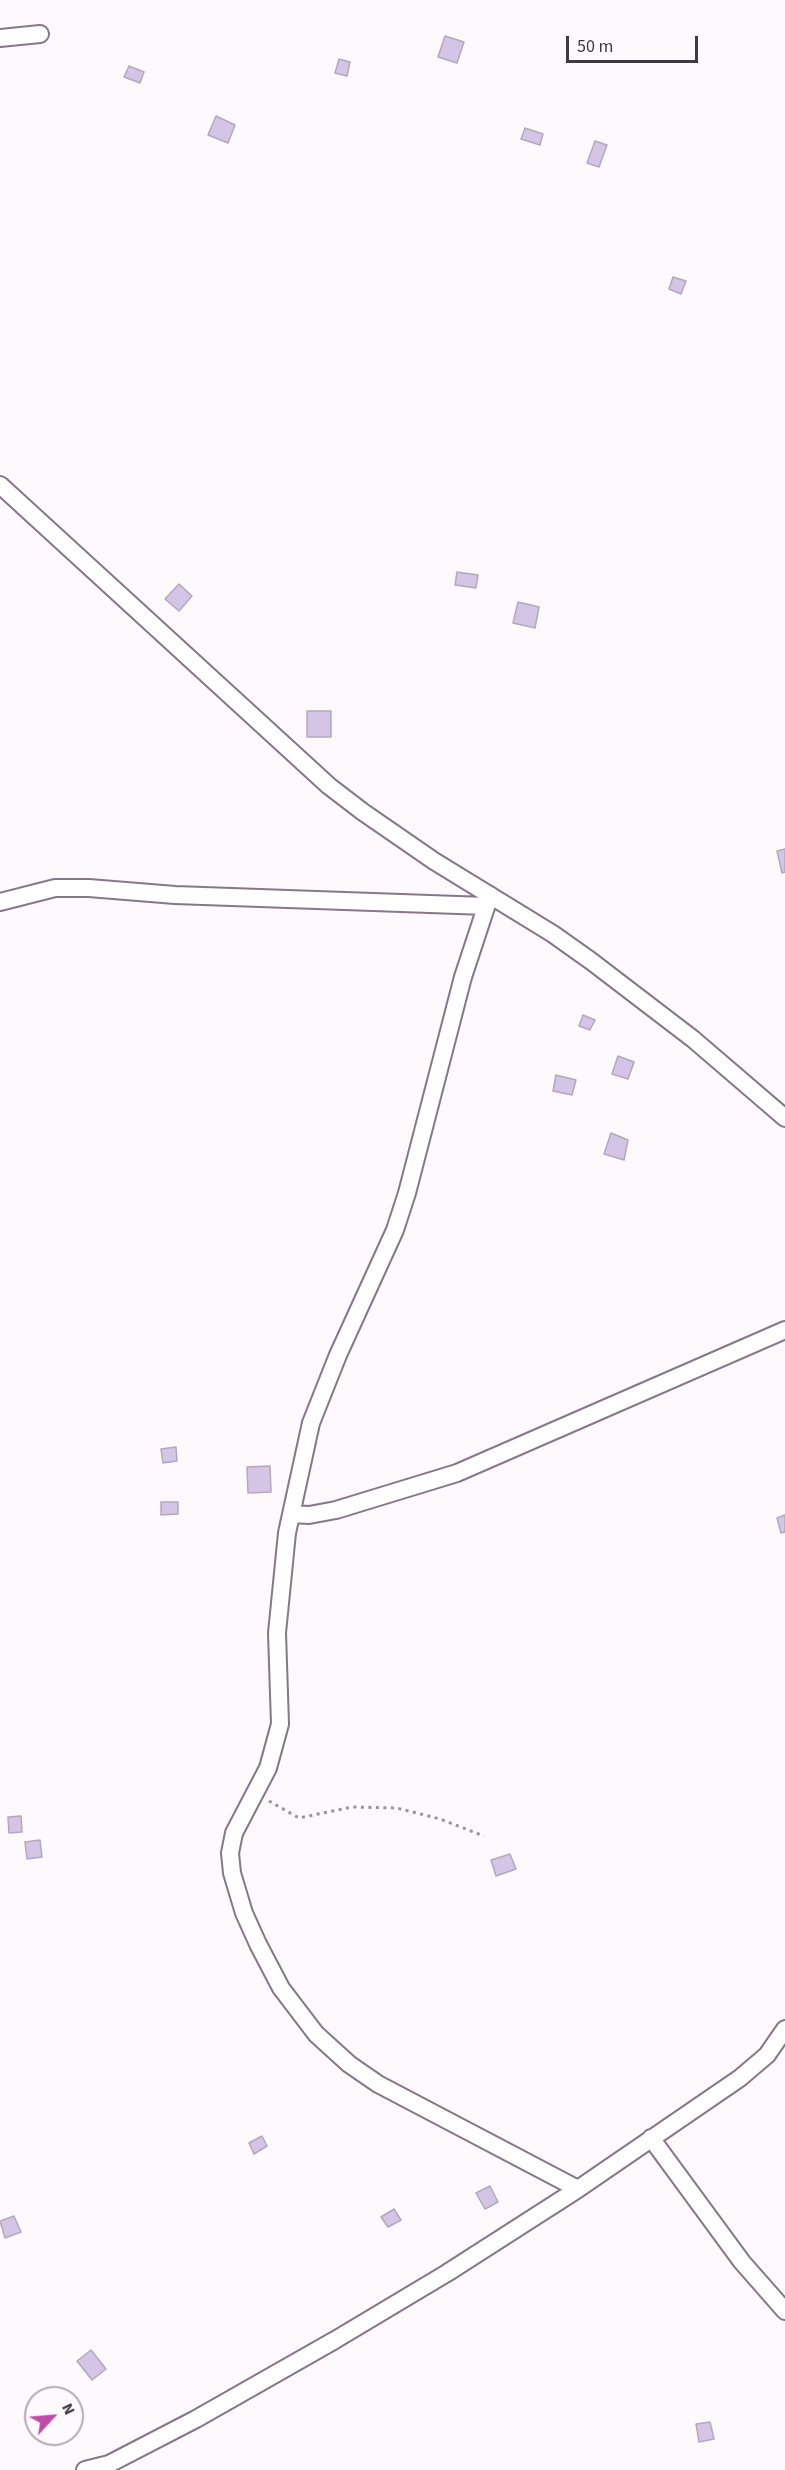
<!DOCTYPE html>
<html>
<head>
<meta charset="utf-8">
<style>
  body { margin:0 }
  #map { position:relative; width:785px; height:2470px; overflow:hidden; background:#fdf9fd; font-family:"Source Sans 3",sans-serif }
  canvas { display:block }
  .north { position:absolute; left:24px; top:2386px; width:60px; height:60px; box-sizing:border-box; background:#fdf9fd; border:2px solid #b1acb1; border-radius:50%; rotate:64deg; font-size:16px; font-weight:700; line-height:24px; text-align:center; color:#3f3940 }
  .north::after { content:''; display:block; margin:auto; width:21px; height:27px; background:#be4da8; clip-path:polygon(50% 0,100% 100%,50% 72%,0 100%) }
  .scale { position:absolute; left:566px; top:36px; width:132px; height:27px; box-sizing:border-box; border:3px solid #3f3940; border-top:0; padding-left:8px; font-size:18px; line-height:21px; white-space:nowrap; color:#3f3940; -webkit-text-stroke:4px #fdf9fd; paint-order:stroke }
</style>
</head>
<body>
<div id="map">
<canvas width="785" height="2470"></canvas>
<div class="north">N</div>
<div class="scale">50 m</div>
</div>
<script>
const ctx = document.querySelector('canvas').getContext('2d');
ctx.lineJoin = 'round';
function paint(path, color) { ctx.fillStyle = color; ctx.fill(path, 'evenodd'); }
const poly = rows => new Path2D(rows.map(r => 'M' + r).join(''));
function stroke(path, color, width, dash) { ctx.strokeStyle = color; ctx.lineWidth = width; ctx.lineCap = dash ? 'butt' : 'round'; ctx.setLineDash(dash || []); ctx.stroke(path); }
const building = poly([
  [445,36,464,42,457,63,438,57,445,36],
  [339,59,350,62,347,76,335,73,339,59],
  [129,66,144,72,140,83,124,77,129,66],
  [216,116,235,125,228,143,208,135,216,116],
  [525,128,543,134,540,145,521,139,525,128],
  [595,141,607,145,599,167,587,163,595,141],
  [673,277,686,281,681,294,669,289,673,277],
  [457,572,478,575,476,588,455,585,457,572],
  [179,584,192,596,179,611,165,599,179,584],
  [518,602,539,607,535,628,513,623,518,602],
  [307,711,331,711,331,737,307,737,307,711],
  [785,849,785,872,782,873,777,851,785,849],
  [583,1015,595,1020,590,1030,579,1026,583,1015],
  [618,1056,634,1062,628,1079,612,1074,618,1056],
  [556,1075,576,1080,572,1095,553,1091,556,1075],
  [611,1133,628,1140,624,1160,604,1154,611,1133],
  [176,1447,177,1461,163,1463,161,1449,176,1447],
  [270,1466,271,1492,248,1493,247,1467,270,1466],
  [161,1502,178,1502,178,1514,161,1515,161,1502],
  [785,1515,785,1532,781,1533,777,1518,785,1515],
  [21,1816,22,1832,9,1833,8,1817,21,1816],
  [40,1840,42,1857,27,1859,25,1842,40,1840],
  [510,1854,516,1869,496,1876,491,1860,510,1854],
  [262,2136,267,2146,254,2154,249,2143,262,2136],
  [490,2186,498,2202,485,2209,476,2193,490,2186],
  [394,2209,401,2220,388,2227,381,2217,394,2209],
  [14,2216,21,2232,5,2238,0,2221,14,2216],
  [91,2350,106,2369,92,2380,77,2361,91,2350],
  [710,2422,714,2439,699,2442,696,2424,710,2422]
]);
const path = poly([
  [269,1801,299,1818,352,1807,397,1808,440,1819,484,1836]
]);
const street = poly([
  [0,38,40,34],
  [0,485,329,786,363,812,434,861,553,934,591,961,693,1039,785,1118],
  [490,895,463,977,407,1193,395,1230,338,1355,311,1423,287,1533,277,1633,280,1724,268,1768,234,1833,230,1853,232,1873,244,1913,258,1944,281,1988,316,2034,349,2064,378,2084,578,2189],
  [0,902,55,888,89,888,175,895,486,906],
  [291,1514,309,1515,336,1510,457,1473,785,1330],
  [651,2138,742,2262,785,2311],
  [85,2470,109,2464,196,2419,335,2340,447,2273,578,2189,740,2078,767,2055,785,2029]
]);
paint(building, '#d4c5e7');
stroke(building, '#b2a9bd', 1.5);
stroke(street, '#857889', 20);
stroke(path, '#989399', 3, [3, 4.5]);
stroke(street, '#fff', 16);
</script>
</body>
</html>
